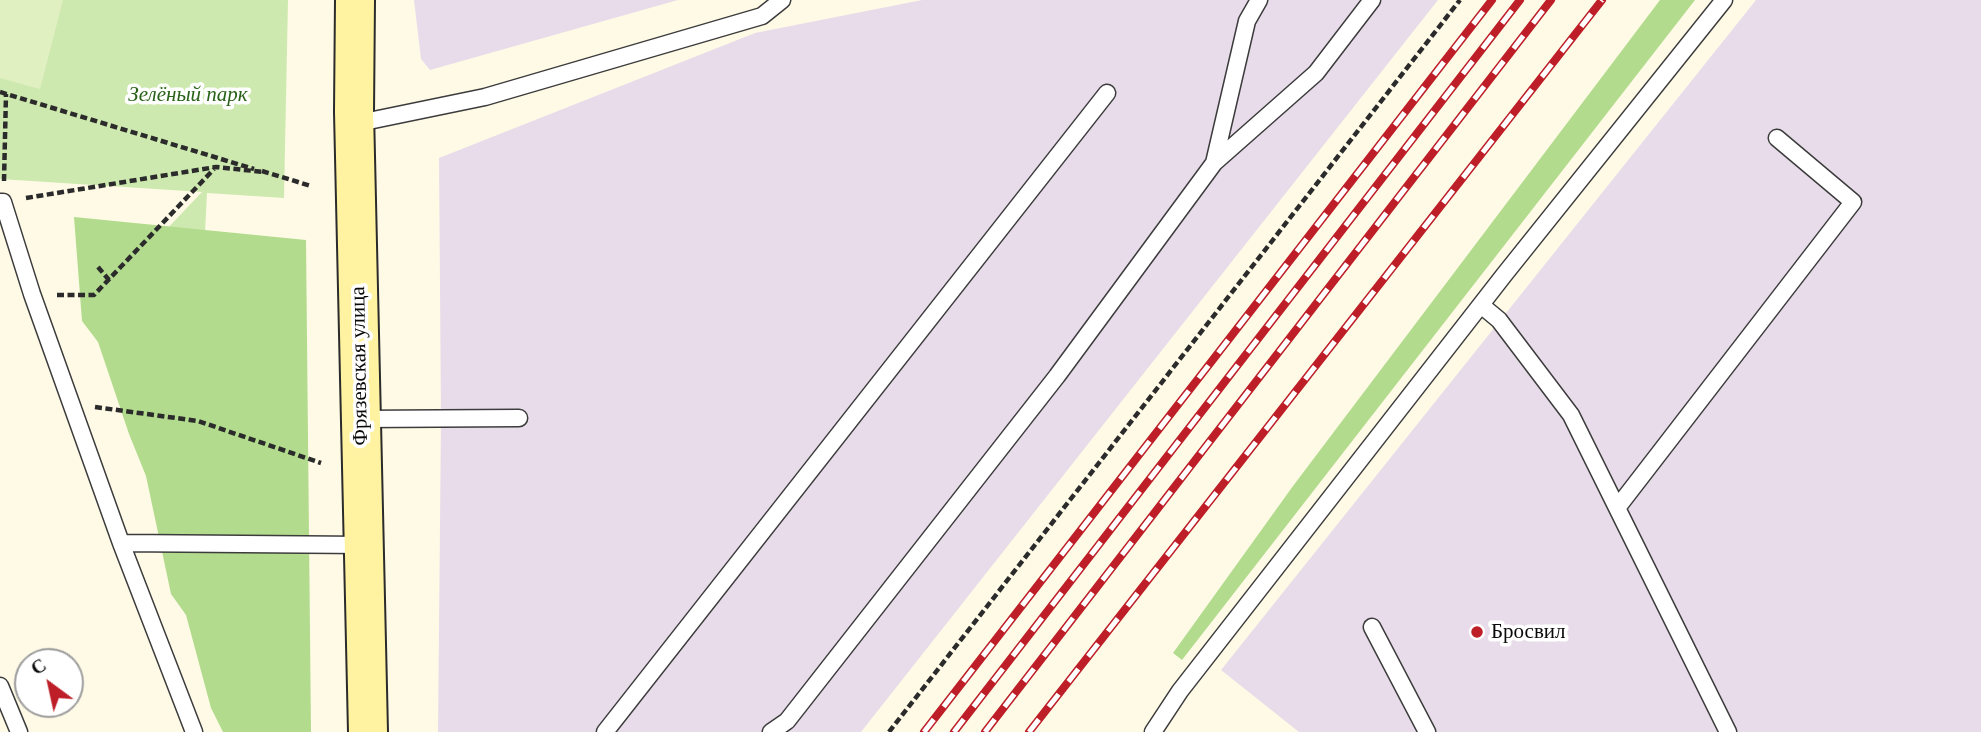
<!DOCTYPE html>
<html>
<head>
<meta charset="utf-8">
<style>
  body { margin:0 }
  #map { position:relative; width:1981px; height:732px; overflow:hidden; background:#fffae6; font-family:"Times New Roman",serif }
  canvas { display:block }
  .north { position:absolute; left:14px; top:648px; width:70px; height:70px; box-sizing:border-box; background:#fff; border:2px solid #9d9d9d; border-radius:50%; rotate:327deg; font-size:19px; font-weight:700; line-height:28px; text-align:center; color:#090909 }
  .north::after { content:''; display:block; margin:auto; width:24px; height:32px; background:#bd1e28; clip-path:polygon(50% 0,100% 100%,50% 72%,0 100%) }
</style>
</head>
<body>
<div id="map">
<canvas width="1981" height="732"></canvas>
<div class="north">С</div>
</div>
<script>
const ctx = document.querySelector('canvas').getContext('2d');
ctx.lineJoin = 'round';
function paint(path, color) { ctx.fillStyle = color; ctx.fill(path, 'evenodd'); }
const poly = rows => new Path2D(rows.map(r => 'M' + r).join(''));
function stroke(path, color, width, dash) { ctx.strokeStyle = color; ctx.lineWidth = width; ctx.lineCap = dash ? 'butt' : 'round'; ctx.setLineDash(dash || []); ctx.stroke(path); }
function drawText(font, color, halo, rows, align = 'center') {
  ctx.font = font + ' "Times New Roman",serif'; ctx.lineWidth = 7; ctx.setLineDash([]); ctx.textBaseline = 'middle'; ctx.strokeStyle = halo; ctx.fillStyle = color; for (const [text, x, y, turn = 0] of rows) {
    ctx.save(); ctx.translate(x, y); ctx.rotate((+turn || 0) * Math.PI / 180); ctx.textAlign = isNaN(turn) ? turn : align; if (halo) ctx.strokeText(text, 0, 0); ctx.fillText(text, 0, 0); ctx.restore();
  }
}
const industrial = poly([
  [414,0,678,0,430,70,421,59],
  [922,0,1438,0,861,732,438,732,441,419,439,158,755,33],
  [1756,0,1981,0,1981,732,1299,732,1221,670]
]);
const green = poly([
  [0,0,288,0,284,198,207,193,202,292,125,273,202,192,0,179]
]);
const forest = poly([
  [1660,0,1695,0,1182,660,1173,653,1293,486],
  [74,217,306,240,311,732,223,732,211,708,186,615,171,594,146,476,129,434,98,342,82,321]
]);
const pitch = poly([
  [0,0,63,0,40,89,0,78]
]);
const path = poly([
  [0,92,254,169],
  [262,171,311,186],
  [4,181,6,94],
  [26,198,216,167,264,172],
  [98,267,109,280],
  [57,295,94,295,214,169],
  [95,407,198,421,321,463],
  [889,732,1460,0]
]);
const lane = poly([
  [354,124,485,97,762,16,782,0],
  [1214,163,1316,73,1372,0],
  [0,202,3,202,32,294,121,543],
  [1481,305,1499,320,1571,415,1728,732],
  [361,419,519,418],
  [1617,508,1853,202,1777,138],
  [1372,627,1427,732],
  [0,686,19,732],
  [194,732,121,543,364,545],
  [605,732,1107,93],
  [771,732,787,721,1057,376,1214,163,1247,21,1259,0],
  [1153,732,1180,691,1504,275,1724,0]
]);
const secondary = poly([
  [355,0,354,112,368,732]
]);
const rail = poly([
  [924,732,1492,0],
  [954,732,1520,0],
  [985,732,1551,0],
  [1029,732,1602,0]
]);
const markers = [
  [1477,632,7,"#bd1e28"]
];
const parkNames = [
  ["Зелёный парк",188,95]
];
const streetNames = [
  ["Фрязевская улица",360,366,-91]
];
const poiNames = [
  ["Бросвил",1491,632]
];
paint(industrial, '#e8dcea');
paint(green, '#cee9af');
paint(forest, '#b2db8e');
paint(pitch, '#e1f0c1');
stroke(lane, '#3c3c3c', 19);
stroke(secondary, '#2b2b2b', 42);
stroke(path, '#2b2b2b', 4.5, [7, 3.5]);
stroke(lane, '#fff', 16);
stroke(secondary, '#fff3a1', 38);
stroke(rail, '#bd1e28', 8);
stroke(rail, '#fff', 5, [16]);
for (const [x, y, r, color] of markers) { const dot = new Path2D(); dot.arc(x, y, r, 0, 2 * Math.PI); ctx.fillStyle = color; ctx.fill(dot); stroke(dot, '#fff', 2.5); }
drawText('italic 21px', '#296219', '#fff', parkNames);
drawText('21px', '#090909', '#fff', streetNames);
drawText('21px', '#090909', '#fff', poiNames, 'left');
</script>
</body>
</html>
